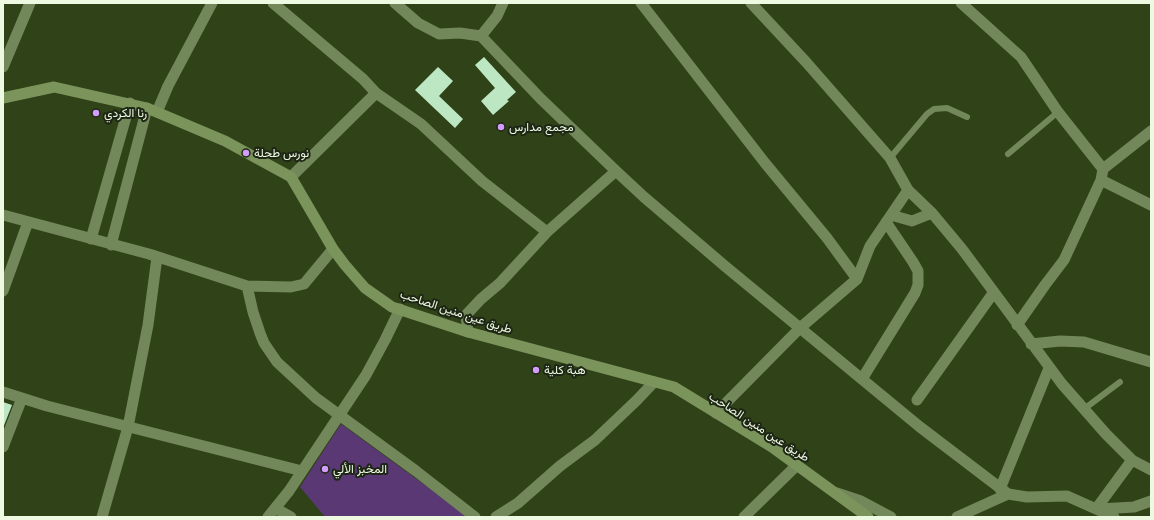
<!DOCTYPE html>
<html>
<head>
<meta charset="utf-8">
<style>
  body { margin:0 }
  #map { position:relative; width:1154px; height:520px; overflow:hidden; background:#304218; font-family:Raleway,sans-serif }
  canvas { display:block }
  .frame { position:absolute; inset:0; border:4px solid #edf9e1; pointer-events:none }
</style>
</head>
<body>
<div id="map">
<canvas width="1154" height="520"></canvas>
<div class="frame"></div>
</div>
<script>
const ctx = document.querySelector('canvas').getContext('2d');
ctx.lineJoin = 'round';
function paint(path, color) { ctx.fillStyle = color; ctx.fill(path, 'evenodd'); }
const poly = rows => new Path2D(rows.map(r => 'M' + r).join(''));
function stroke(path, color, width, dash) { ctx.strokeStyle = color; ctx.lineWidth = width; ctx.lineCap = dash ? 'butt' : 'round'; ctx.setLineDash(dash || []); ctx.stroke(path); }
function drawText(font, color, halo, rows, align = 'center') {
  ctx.font = font + ' Raleway,Vazirmatn,sans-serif'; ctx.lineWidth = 4; ctx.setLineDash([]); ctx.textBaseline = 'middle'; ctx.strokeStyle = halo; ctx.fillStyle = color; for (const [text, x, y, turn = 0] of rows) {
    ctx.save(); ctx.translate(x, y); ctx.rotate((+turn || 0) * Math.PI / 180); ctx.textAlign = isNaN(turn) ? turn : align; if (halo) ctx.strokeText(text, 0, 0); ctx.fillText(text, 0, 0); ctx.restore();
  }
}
const green = poly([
  [341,424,463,513,465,517,325,517,300,487]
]);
const building = poly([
  [484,57,516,92,507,100,509,101,493,115,481,101,495,88,475,65],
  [438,67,453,81,439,96,463,119,455,128,415,90],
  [3,402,12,405,3,428]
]);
const service = poly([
  [1008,154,1058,112],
  [890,158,927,114,934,109,947,108,967,117],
  [1084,409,1120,382]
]);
const minor = poly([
  [273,3,363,79,376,93,421,124,482,181,547,232],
  [395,3,418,23,439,34,460,33,481,36],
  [503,3,497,16,481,36,541,99,616,171,644,197,726,267,920,427,1008,494,1027,497,1067,496,1114,517],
  [641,3,765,163,827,238,857,279,870,246,908,190,890,158,806,62,751,3],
  [961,3,1021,57,1058,112,1103,169,1101,180,1064,260,1045,285,1017,325],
  [3,67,30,3],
  [157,112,168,86,212,3],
  [1103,169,1151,131],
  [291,177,376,93],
  [1101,180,1151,205],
  [908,190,932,213,962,249,1062,384,1106,434,1132,460,1096,509],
  [3,215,149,254,247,286,253,312,260,333,264,343,277,362,316,398,416,471,475,517],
  [891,215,912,221,932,213],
  [91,239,130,103],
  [111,245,147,108],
  [247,286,291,287,304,284,333,249],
  [3,291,28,222],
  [468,332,466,315,481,299,500,283,547,232,616,171],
  [1031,344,1060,341,1084,342,1151,362],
  [862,379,915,293,918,285,918,271,913,262,886,222],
  [3,392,47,406,302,471],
  [917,400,994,292],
  [716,413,800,328,857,279],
  [3,447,22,398],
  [1132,460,1151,470],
  [1000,489,1049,368],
  [837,493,861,501,891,517],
  [275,508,291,517],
  [1099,509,1134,507,1151,501],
  [102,517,128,427,148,325,157,257],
  [268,517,289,491,366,375,385,340,400,309],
  [496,517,518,503,560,466,595,440,637,400,654,382],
  [744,517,796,466],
  [957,517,1008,494]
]);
const secondary = poly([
  [3,98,54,87,147,108,225,141,291,177,333,249,345,265,365,288,392,307,468,332,674,387,772,447,868,517]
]);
const markers = [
  [96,113,4,"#d29dfd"],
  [501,127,4,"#d29dfd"],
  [246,153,4,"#d29dfd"],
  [536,370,4,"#d29dfd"],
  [325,469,4,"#d29dfd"]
];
const poiNames = [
  ["رنا الكردي",104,113],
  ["مجمع مدارس",509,127],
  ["نورس طحلة",254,153],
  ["هبة كلية",544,370],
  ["المخبز الألي",333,469]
];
const streetNames = [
  ["طريق عين منين الصاحب",456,312,18],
  ["طريق عين منين الصاحب",759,427,33]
];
paint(green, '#593873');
paint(building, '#bce7c2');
stroke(service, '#72875a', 6);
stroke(minor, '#72875a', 11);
stroke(secondary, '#7a945c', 11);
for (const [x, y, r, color] of markers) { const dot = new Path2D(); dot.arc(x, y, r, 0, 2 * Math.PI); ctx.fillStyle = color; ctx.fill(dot); stroke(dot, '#1d2614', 1.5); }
drawText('12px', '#edf9e1', '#1d2614', poiNames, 'left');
drawText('12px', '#edf9e1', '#1d2614', streetNames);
</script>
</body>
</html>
